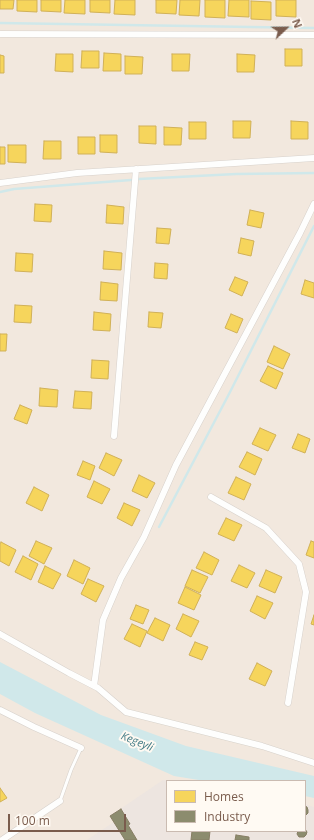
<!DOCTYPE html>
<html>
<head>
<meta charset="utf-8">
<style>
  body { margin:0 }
  #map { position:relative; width:314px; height:840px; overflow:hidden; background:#f9f5f0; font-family:"Open Sans",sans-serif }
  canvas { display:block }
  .legend { position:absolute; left:166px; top:780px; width:140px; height:52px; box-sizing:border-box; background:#fffaf3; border:1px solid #cabbb1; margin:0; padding:5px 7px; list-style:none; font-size:12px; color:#7a5c4d }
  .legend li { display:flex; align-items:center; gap:8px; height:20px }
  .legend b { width:20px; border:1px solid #cabbb1 }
  .north { position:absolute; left:266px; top:8px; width:40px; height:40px; -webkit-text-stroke:3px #fffaf3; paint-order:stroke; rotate:68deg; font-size:11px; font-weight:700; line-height:16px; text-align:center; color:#7a5c4d }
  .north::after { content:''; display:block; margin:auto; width:14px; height:18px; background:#7a5c4d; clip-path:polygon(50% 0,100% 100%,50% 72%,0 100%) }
  .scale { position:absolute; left:8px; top:814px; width:118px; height:18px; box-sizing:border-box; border:2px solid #7a5c4d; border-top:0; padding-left:5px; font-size:12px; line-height:14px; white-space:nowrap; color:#7a5c4d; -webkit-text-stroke:3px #fffaf3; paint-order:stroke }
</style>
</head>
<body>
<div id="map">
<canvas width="314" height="840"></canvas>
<ul class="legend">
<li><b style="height:11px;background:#f6d55c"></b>Homes</li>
<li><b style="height:11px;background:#8c8c6e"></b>Industry</li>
</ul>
<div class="north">N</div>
<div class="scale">100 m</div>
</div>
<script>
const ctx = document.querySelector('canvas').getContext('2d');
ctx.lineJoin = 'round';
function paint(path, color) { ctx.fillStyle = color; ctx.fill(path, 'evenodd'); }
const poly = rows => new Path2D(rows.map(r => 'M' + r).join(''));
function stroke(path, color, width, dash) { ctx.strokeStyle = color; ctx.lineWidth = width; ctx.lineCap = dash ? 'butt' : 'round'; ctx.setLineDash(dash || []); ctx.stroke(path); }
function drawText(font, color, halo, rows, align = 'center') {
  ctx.font = font + ' "Open Sans",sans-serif'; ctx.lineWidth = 4; ctx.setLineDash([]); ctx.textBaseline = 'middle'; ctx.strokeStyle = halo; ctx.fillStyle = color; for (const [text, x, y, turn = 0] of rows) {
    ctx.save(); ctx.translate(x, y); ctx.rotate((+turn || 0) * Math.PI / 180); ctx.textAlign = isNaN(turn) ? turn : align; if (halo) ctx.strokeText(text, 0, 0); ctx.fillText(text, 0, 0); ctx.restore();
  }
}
const residential = poly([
  [0,0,314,0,314,840,0,840],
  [167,781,305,781,305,831,167,831]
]);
const industrial = poly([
  [163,780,171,781,167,781,167,831,305,831,305,804,314,807,314,840,87,840,114,822,110,816]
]);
const water = poly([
  [0,662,101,715,186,746,314,776,314,798,305,796,305,781,205,781,174,776,35,713,0,694]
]);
const homes = poly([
  [0,0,14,0,13,9,0,9,0,0],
  [17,0,37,0,37,12,17,11,17,0],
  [41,0,61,0,61,12,41,11,41,0],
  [65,0,85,0,85,14,64,13,65,0],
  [90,0,110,0,110,13,90,12,90,0],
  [115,0,135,0,135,15,114,14,115,0],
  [156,0,177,0,176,14,156,13,156,0],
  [180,0,200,0,199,16,179,15,180,0],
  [205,0,225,0,225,18,205,17,205,0],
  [229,0,249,0,249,17,228,16,229,0],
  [276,0,296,0,296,17,276,16,276,0],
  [251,1,271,2,271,20,251,19,251,1],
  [285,49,302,49,302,66,285,66,285,49],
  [82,51,99,51,99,68,81,68,82,51],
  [104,53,121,54,121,71,103,71,104,53],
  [56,54,73,54,73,72,55,71,56,54],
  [172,54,190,54,189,71,172,71,172,54],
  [237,54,255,55,254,72,237,72,237,54],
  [0,55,4,56,4,73,0,73,0,55],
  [125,56,143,57,142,74,125,74,125,56],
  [233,121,251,121,250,138,233,138,233,121],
  [291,121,308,122,308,139,291,139,291,121],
  [189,122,206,122,206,139,189,139,189,122],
  [139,126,156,126,156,144,139,143,139,126],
  [164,127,182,128,181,145,164,145,164,127],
  [100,135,117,135,117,153,100,152,100,135],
  [78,137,95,137,95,154,78,154,78,137],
  [44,141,61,141,61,159,43,159,44,141],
  [8,145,26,145,26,163,8,162,8,145],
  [0,147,5,147,5,164,0,164,0,147],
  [35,204,52,205,51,222,34,221,35,204],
  [107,205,124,207,123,224,106,223,107,205],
  [250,210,264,213,261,228,247,225,250,210],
  [157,228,171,229,169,244,156,243,157,228],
  [241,238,254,241,251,256,238,253,241,238],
  [104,251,122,253,121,270,103,269,104,251],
  [16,253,33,254,32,272,15,271,16,253],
  [155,263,168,264,167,279,154,278,155,263],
  [235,277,248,282,242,296,229,290,235,277],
  [305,280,314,283,314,298,301,294,305,280],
  [101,282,118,284,117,301,100,300,101,282],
  [15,305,32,306,31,323,14,322,15,305],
  [94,312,111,314,110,331,93,330,94,312],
  [149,312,163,313,161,328,148,327,149,312],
  [231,314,243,319,237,333,225,328,231,314],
  [0,334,7,334,6,351,0,351,0,334],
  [274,346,290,354,283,369,267,362,274,346],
  [92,360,109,361,108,379,91,378,92,360],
  [268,366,283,373,276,389,260,381,268,366],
  [40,388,58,390,57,407,39,406,40,388],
  [75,391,92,392,91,409,73,408,75,391],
  [20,405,32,410,27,424,14,419,20,405],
  [260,428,276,435,268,451,252,444,260,428],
  [298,434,310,439,305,453,292,448,298,434],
  [247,452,262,459,255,475,239,467,247,452],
  [106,453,122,460,114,476,99,468,106,453],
  [83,461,95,466,90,480,77,475,83,461],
  [139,475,155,483,147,498,132,491,139,475],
  [236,477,251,484,244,500,228,493,236,477],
  [94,481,110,489,102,504,87,497,94,481],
  [34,487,49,495,42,511,26,503,34,487],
  [124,503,140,510,132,526,117,518,124,503],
  [226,518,242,525,234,541,218,534,226,518],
  [36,541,52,548,44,564,29,556,36,541],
  [311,541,314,542,314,558,306,555,311,541],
  [1,542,16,550,9,566,0,561,0,544,1,542],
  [204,552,219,560,212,575,196,568,204,552],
  [23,556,38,564,31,580,15,572,23,556],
  [74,560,90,568,83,584,67,576,74,560],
  [239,565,255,573,247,588,231,581,239,565],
  [45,566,61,574,53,589,38,582,45,566],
  [192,570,208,577,200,593,185,586,192,570],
  [266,570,282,577,275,593,259,586,266,570],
  [88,579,104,586,96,602,81,594,88,579],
  [185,587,201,595,194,610,178,603,185,587],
  [257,596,273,603,265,619,250,611,257,596],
  [136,605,149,610,143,624,130,619,136,605],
  [183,614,199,621,191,637,176,629,183,614],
  [314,615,314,625,311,624,314,615],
  [155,618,170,625,163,641,147,633,155,618],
  [132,624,147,631,140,647,124,639,132,624],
  [195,642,208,647,202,660,189,655,195,642],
  [257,663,272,671,265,686,249,679,257,663],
  [0,788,7,798,0,802,0,788]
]);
const industry = poly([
  [305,806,307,807,308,810,308,813,305,816,305,806],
  [121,809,130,824,128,825,137,840,125,840,110,816,121,809],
  [305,829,307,832,306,835,304,837,299,837,297,834,298,831,305,831,305,829],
  [192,831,210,831,209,840,191,840,192,831],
  [236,835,249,837,249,840,235,840,236,835]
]);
const stream = poly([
  [0,23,314,28],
  [139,179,236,174,314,173],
  [0,192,14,189,131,180],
  [159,527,229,394,314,226]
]);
const service = poly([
  [60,801,71,770,81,748]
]);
const minor = poly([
  [0,34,314,35],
  [0,183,77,173,314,158],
  [114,436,136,169],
  [211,497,266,528,299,564,306,592,288,703],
  [0,634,69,673,98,688,126,712,262,746,314,763],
  [94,686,103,620,121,578,144,537,176,465,300,233,314,204],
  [0,710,34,727,81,748],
  [2,840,60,801]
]);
const waterNames = [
  ["Kegeyli",137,742,22]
];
paint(residential, '#f2e8de');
paint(industrial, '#ede5e0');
paint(water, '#d0e8ea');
paint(homes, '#f6d55c');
stroke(homes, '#d1b158', 1);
paint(industry, '#8c8c6e');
stroke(industry, '#877e64', 1);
stroke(stream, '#d0e8ea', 2.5);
stroke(service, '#d7d1cb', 4);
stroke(minor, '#d7d1cb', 7);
stroke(service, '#fefefd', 3);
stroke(minor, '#fefefd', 6);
drawText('italic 11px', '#437c86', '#fffaf3', waterNames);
</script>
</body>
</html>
